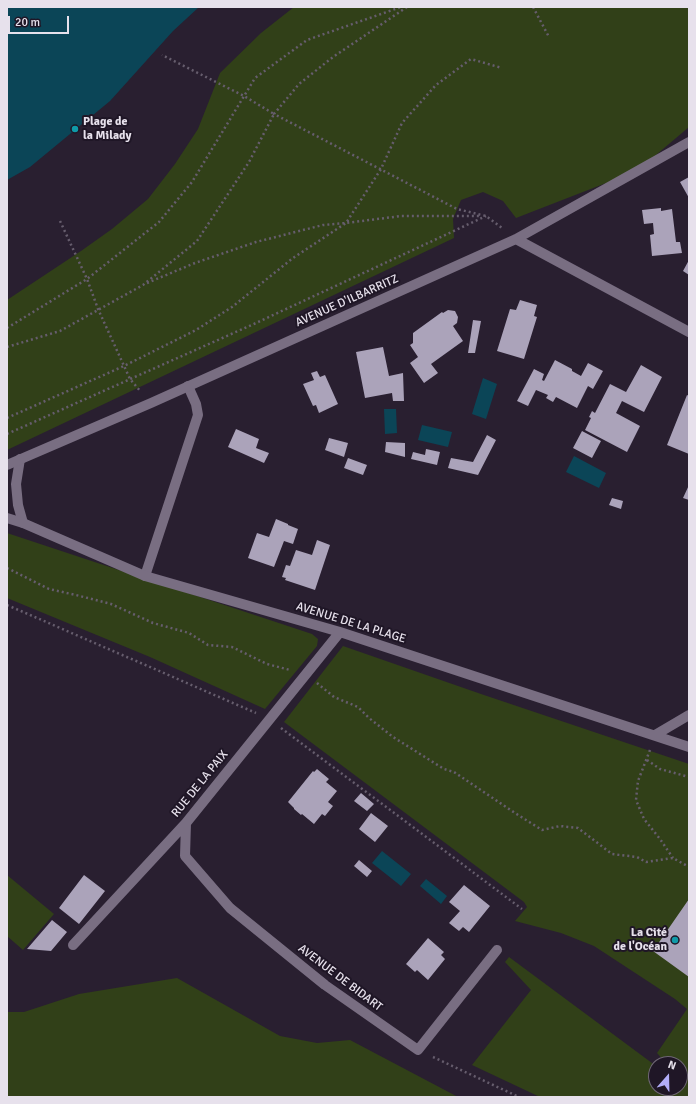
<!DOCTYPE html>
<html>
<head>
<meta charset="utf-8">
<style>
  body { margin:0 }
  #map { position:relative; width:696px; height:1104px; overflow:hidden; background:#291f30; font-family:Signika,sans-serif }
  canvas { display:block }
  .frame { position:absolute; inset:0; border:8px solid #e7e1ec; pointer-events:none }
  .north { position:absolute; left:648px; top:1056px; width:40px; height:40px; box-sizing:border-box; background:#1f1626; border:1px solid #6f6775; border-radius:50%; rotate:20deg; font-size:11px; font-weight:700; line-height:16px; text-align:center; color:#e7e1ec }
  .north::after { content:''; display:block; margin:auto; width:14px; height:18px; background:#b2adf9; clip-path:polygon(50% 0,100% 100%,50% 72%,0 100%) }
  .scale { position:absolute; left:8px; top:16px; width:61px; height:18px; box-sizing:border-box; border:2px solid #e7e1ec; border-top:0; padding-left:5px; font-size:12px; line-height:14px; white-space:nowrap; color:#e7e1ec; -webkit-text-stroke:3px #1f1626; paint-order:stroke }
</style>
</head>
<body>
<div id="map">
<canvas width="696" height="1104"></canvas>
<div class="frame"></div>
<div class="north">N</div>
<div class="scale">20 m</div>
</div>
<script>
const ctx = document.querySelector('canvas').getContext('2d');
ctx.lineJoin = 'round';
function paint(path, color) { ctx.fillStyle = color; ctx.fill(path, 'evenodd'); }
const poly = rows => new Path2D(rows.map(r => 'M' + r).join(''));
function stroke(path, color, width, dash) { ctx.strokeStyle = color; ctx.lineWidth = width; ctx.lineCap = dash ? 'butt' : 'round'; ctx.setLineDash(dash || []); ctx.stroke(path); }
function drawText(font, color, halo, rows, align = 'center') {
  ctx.font = font + ' Signika,sans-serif'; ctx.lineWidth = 4; ctx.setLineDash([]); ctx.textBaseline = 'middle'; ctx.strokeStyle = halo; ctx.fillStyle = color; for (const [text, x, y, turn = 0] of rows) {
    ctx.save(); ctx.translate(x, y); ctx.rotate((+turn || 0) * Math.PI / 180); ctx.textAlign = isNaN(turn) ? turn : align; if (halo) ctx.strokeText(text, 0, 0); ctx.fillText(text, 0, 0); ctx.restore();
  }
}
const green = poly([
  [294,7,689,7,689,127,637,171,516,218,503,201,483,192,461,200,453,219,454,238,7,450,7,300,81,251,112,229,148,199,175,164,198,129,220,73,261,33],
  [7,533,312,634,318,639,317,646,265,709,150,657,7,598],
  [343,646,481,694,689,764,689,1097,540,1097,472,1065,531,990,505,962,509,957,656,1066,656,1088,680,1088,680,1064,664,1064,665,1062,657,1053,687,1009,675,999,594,946,561,933,515,921,527,907,524,902,284,722],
  [7,875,54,914,23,950,7,936],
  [177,978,280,1036,317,1043,350,1040,458,1097,7,1097,7,1012,24,1012,79,994]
]);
const water = poly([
  [7,7,199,7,173,31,110,101,30,167,7,180],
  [483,378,497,384,486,419,472,414],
  [384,409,396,409,397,433,385,434],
  [422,425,452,432,448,447,418,440],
  [574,456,606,473,599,488,566,472],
  [382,851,411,874,401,886,372,863],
  [426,879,447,896,441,904,420,886]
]);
const building = poly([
  [689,177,689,198,680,182],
  [661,208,661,211,672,209,676,242,680,242,682,253,652,256,650,235,654,234,653,223,644,224,642,210],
  [689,260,689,275,683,271],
  [520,300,537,305,534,316,537,317,524,359,497,351,510,309,516,310],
  [448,310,455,311,458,317,457,323,453,326,463,341,431,364,438,373,424,383,410,363,418,357,410,345,413,343,413,333,442,312,443,313],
  [473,320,481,321,475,353,468,353],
  [383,347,389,376,403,373,404,401,393,401,392,393,365,398,356,352],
  [555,360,572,369,572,371,581,376,588,363,603,371,593,389,588,386,577,408,556,397,553,402,546,398,548,395,536,390,528,406,517,401,534,369,544,374,542,380,544,381],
  [641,365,662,377,644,412,622,401,616,413,640,426,627,452,585,430,591,418,589,417,592,411,595,413,610,384,626,392],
  [317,371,320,377,325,375,338,404,319,413,316,405,313,406,303,384,314,380,311,373],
  [687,395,689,396,689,454,667,445],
  [236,429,259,439,256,448,269,453,264,463,228,447],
  [582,431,601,441,592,458,573,448],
  [487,435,496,440,478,475,448,468,451,458,473,462],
  [329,438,348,443,344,457,325,450],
  [386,442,405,443,405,457,385,452],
  [426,449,440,452,437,465,411,459,413,452,425,455],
  [348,458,367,465,363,475,344,468],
  [689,485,689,500,683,498],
  [612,498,623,501,621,509,609,505],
  [276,519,288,524,288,525,298,529,293,544,284,541,274,567,248,558,257,533,269,537],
  [317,540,330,545,315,590,285,580,286,578,282,577,286,565,290,566,296,550,312,555],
  [317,769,329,779,326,782,337,791,328,802,333,806,325,816,322,814,314,824,302,814,301,815,294,809,294,808,288,802,313,771,314,772],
  [361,793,374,804,367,811,354,801],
  [371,813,388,826,375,842,359,829],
  [359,860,372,871,367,877,354,866],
  [84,875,105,891,79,924,59,908],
  [464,885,490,906,469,932,463,927,459,931,449,923,460,911,449,902],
  [689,899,689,977,653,951],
  [52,920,67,932,51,951,27,949],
  [428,938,444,952,441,955,445,959,428,980,417,970,415,972,406,964]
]);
const path = poly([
  [407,7,333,57,299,84,274,114,457,209,486,216,502,228],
  [533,7,549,37],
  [60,221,87,279,98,309,130,379,141,392],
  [147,283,195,263,256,242,323,225,346,223,401,216,481,216],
  [7,328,87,279,159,222,192,182,255,78,307,40,401,7],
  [7,347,60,331,143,285,197,241,249,162,274,114,244,96,162,55],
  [7,418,124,366,196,330,232,307,293,258,346,223,381,169,402,123,436,85,471,59,502,68],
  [7,434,256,323,486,216],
  [7,568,49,589,76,595,111,604,153,623,189,633,208,645,232,647,267,664,290,670],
  [7,605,256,713],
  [317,683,334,697,358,707,369,718,393,737,444,769,454,772,515,813,542,830,560,826,578,828,612,854,637,857,646,862,673,858,689,867],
  [281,728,522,909],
  [650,750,638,781,636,800,644,819,660,839,673,858],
  [647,760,660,769,689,777],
  [433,1057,519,1097]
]);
const service = poly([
  [20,459,16,484,18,505,23,523],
  [145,576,198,415,196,404,188,386]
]);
const minor = poly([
  [516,239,689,332],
  [7,465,151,403,516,239,689,142],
  [7,518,23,523,145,576,340,632,689,747],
  [655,735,689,715],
  [186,823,185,856,230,908,325,985,418,1050,497,950],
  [73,945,186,823,340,632]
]);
const markers = [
  [75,129,4,"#0f9aa8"],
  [675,940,4,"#0f9aa8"]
];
const poiNames = [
  ["Plage de",83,122],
  ["la Milady",83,136],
  ["La Cité",667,933,"right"],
  ["de l'Océan",667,947,"right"]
];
const streetNames = [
  ["AVENUE D'ILBARRITZ",347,301,-24],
  ["AVENUE DE LA PLAGE",351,623,17],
  ["RUE DE LA PAIX",200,784,-51],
  ["AVENUE DE BIDART",340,978,37]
];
paint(green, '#314018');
paint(water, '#0b4557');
paint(building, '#aba3ba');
stroke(path, '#665d6d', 2.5, [2, 3]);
stroke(service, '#796e82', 10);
stroke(minor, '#796e82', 10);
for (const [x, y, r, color] of markers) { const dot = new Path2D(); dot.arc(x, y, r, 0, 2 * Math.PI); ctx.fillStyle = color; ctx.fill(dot); stroke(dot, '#1f1626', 1.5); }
drawText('bold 12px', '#e7e1ec', '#1f1626', poiNames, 'left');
drawText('12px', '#e7e1ec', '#1f1626', streetNames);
</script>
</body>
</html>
